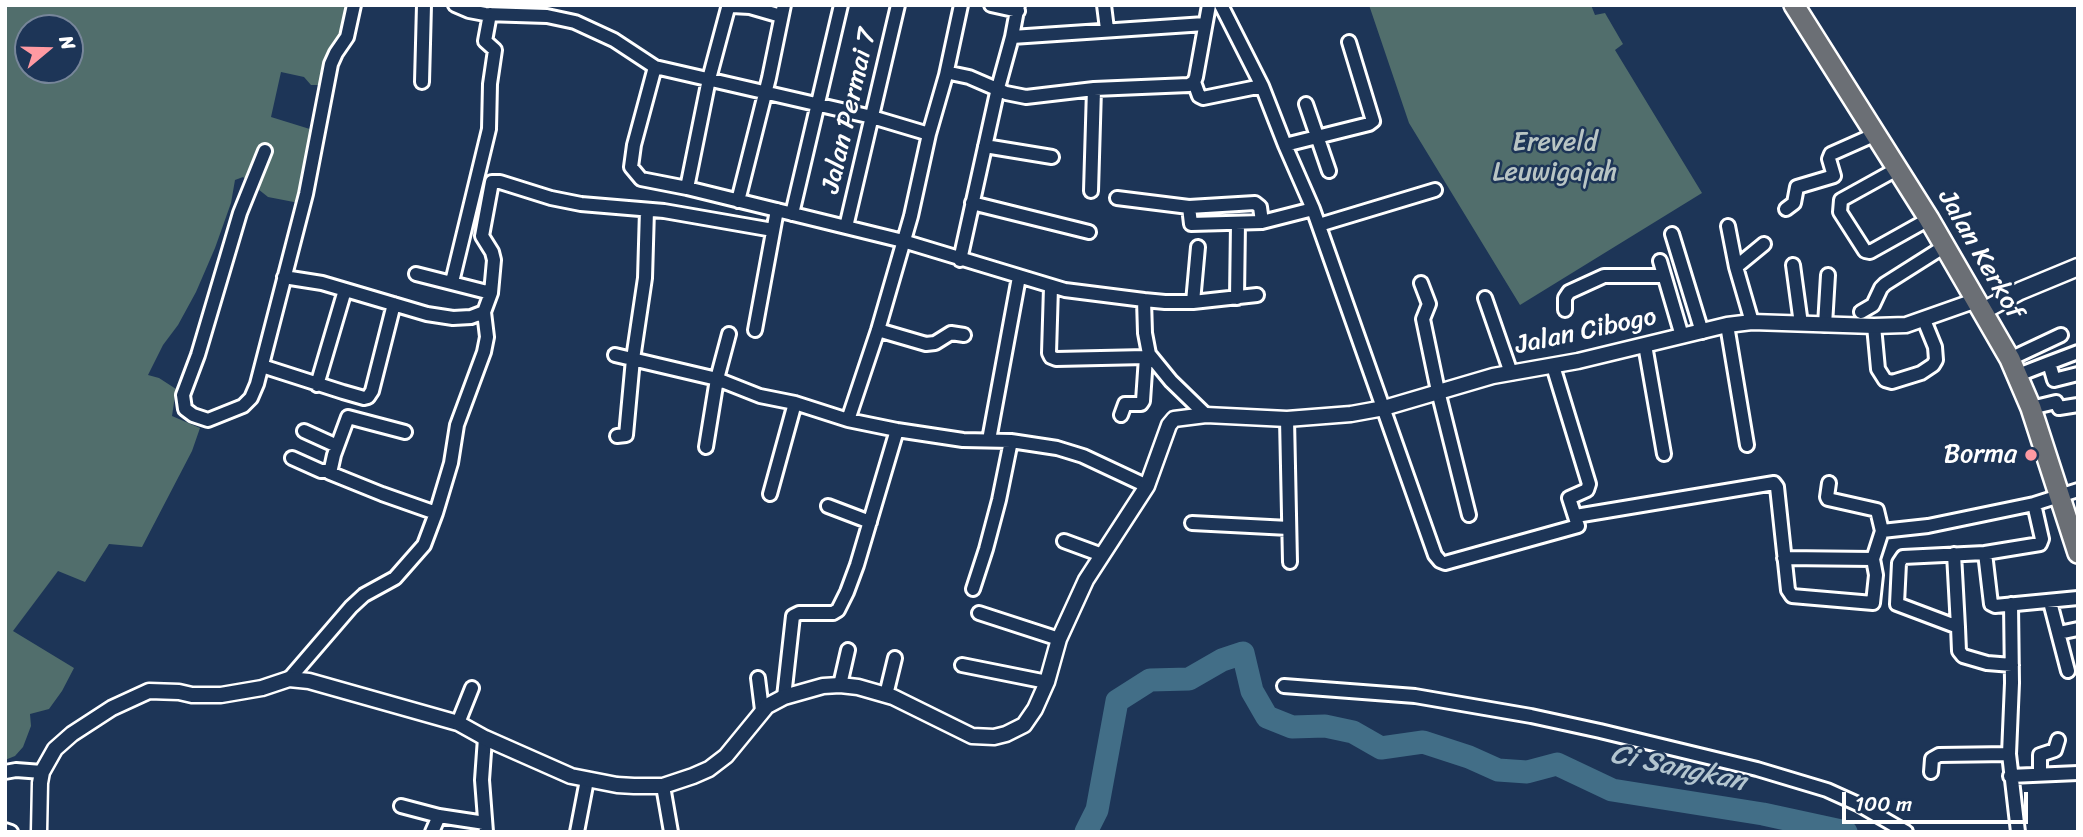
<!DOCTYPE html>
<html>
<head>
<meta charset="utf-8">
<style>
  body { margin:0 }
  #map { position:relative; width:2083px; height:837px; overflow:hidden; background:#1d3557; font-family:Sriracha,sans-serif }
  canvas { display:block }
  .frame { position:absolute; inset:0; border:7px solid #fff; pointer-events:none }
  .north { position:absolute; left:14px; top:14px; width:70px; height:70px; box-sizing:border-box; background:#1d3557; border:2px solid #77869a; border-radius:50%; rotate:71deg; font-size:19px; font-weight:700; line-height:28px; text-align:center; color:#fff }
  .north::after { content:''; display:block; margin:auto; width:24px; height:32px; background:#ff9aa2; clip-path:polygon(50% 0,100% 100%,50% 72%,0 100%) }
  .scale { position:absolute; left:1842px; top:792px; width:186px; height:32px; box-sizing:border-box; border:4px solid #fff; border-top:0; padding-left:9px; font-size:21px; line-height:24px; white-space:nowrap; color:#fff; -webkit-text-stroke:5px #1d3557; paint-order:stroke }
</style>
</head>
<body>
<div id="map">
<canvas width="2083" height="837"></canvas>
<div class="frame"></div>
<div class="north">N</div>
<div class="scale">100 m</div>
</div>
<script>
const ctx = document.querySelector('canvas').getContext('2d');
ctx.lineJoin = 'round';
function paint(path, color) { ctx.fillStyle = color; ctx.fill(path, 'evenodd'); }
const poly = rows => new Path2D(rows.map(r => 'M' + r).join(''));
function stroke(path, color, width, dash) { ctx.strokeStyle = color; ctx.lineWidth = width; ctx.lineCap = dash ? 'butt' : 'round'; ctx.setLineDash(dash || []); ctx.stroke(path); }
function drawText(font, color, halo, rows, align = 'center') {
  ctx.font = font + ' Sriracha,sans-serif'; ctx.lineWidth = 5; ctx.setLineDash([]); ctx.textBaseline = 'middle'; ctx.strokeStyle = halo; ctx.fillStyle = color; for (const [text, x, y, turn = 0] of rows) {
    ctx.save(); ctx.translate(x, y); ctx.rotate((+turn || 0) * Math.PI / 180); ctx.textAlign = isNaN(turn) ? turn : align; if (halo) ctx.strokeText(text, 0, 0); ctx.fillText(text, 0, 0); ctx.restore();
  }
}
const green = poly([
  [5,5,347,5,347,17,322,85,311,85,304,77,281,72,271,117,313,130,299,203,268,197,243,177,235,180,231,203,215,248,196,292,178,325,163,345,148,375,159,378,176,389,172,416,200,428,192,451,142,547,109,544,85,582,58,571,13,631,74,668,62,691,49,709,30,714,31,726,23,747,15,756,5,760],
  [28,28,70,28,70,70,28,70],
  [1369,5,1591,5,1595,15,1605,13,1623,44,1615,50,1702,193,1520,305,1409,123]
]);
const river = poly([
  [1086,832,1097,810,1117,701,1150,680,1189,679,1222,660,1243,653,1252,691,1267,717,1292,727,1325,726,1353,732,1381,748,1423,742,1469,757,1498,770,1527,772,1557,764,1612,790,1763,814,1846,832]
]);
const minor = poly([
  [455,5,469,11,485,14,547,16,575,22,614,40,655,67,872,117,929,134],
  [991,5,1018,11],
  [1104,5,1107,29],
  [1221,5,1262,86,1285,145,1313,209,1435,555,1440,561,1445,563,1578,526,1569,498,1587,490,1589,484,1553,366],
  [1012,37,1018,5],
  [655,67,634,145,631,167,641,179,687,188,903,241,1065,290,1144,300,1145,333,1149,354,1171,381,1206,415],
  [946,75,961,5],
  [422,82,424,5],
  [1194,82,1199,96,1203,98,1262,86],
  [1306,104,1329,171],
  [1285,145,1369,124,1373,121,1349,42],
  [985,146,1052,157],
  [265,151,240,213,198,355,183,395,185,409,193,415,208,420,243,406,251,398,257,384,306,194,331,64,336,53,347,37,354,5],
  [1897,169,1841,200,1840,212,1865,251,1870,252,1929,219],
  [687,188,709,79,728,8,732,6,750,7,781,16],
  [1091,191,1094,89],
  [1117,198,1189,207,1191,224,1262,222,1313,209],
  [738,201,769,78,784,5],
  [972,203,1089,232],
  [1189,207,1255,203,1260,207,1262,222],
  [1786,209,1794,203,1797,187,1834,176,1829,159,1831,154,1876,134],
  [792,214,841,5],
  [1319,225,1435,190],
  [1728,226,1736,267],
  [846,227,898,5],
  [1672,234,1702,332],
  [960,260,998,88,1012,37,1205,24],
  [1660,261,1682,336],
  [1793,265,1801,324],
  [416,274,491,293],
  [284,277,322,283,427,314,453,318,471,317,484,312,487,337,484,352,457,425,451,463,436,513,424,545,395,578,364,595,351,607,289,679],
  [452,282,489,129,490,84,495,50,485,41,490,14],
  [1421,283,1429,304,1423,319,1438,391,1469,515],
  [1051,287,1049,353,1051,357,1056,359,1146,357,1149,354],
  [1237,298,1238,223],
  [1485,298,1511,373],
  [1144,300,1165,302,1193,302,1257,295],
  [1193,302,1198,247],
  [1565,310,1565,298,1569,292,1604,276,1664,276],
  [484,312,491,293,494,260,492,252,482,236,492,182,500,182,551,198,581,204,664,211,773,230],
  [1861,312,1873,305,1881,288,1885,284,1945,246],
  [1752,322,1736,267,1764,244],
  [1727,325,1747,445],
  [1825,325,1828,275],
  [1874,326,1878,369,1885,380,1892,382,1921,373,1933,365,1936,360,1935,347,1924,320],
  [755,330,777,210],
  [878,330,926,344,935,343,951,333,964,335],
  [1645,345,1664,454],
  [2078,352,2049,363,2054,380,2078,374],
  [615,355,717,379,760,396,795,403,848,420,897,430,963,440,1011,441,1057,448,1083,456,1147,486],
  [2010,359,2061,335],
  [262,366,343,392,364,398,368,397,372,391,394,304],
  [2018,375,2049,363],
  [317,385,345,290],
  [2031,408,2056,402,2059,408,2078,405],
  [1121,415,1125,404,1141,404,1143,401,1146,357],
  [1287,419,1290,562],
  [848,420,878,330,911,216,929,134,946,75,950,73,969,77,1006,93,1026,97,1094,89,1189,85,1194,82,1196,77,1209,5],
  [304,431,337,446],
  [405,432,348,417,334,455,330,473,382,494,436,513],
  [617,436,626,435,633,359,645,278,647,210],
  [989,440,1019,277],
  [706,447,717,379,729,334],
  [292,458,321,471,330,471],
  [1829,483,1827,497,1828,499,1877,510,1882,531],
  [770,494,795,403],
  [2034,504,2042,539,2040,544,1985,553,1991,604,1995,606,2078,598],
  [828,506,870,522],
  [1576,516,1774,483,1777,487,1788,590,1792,596,1873,603,1876,575,1873,559],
  [1192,523,1289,528],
  [1064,541,1102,555],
  [1985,553,1903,557,1899,563,1897,604,1958,627,1959,651,1963,656,1987,663,2012,665],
  [1954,554,1958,627],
  [1784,558,1873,559,1882,531,1928,526,2034,504,2078,490],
  [973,589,986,549,999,500,1011,441],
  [2050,602,2068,671],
  [2011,604,2012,683,2009,754,2018,832],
  [979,613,1059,639],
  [2059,633,2078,629],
  [962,665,1047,682],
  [758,678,762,710],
  [840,685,848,650],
  [1284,686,1415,696,1531,716,1600,731,1757,769,1827,790,1858,804,1906,832],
  [886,695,895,658],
  [784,697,793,616,799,613,833,613,838,610,847,592,857,565,897,430],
  [458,723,472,688],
  [485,738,482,780,486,832],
  [5,772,16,770,42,772],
  [1931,772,1932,759,1939,755,2009,754],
  [2040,774,2040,755,2055,750,2058,740],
  [2010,776,2078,773],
  [663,786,671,832],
  [401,806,439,816,485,823],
  [5,830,11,832],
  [432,832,439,816],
  [577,832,587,780]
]);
const tertiary = poly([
  [39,832,40,783,42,772,55,749,72,734,112,708,149,691,179,692,192,695,221,695,262,688,289,679,309,681,458,723,485,738,571,776,617,785,634,786,663,786,693,776,709,769,726,756,767,706,784,697,823,686,840,685,858,687,893,697,972,736,994,737,1006,734,1024,725,1035,709,1047,682,1059,639,1086,580,1147,486,1169,425,1174,419,1206,415,1287,419,1351,414,1384,408,1493,376,1578,361,1727,325,1752,322,1874,326,1906,325,1977,300]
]);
const secondary = poly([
  [1983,311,2020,291,2078,267]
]);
const primary = poly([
  [1794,5,1929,219,2010,359,2031,408,2078,553]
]);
const markers = [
  [2031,455,7,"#ff9aa2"]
];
const streetNames = [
  ["Jalan Permai 7",850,111,-77],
  ["Jalan Kerkof",1980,255,60],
  ["Jalan Cibogo",1586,332,-12]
];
const parkNames = [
  ["Ereveld",1555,143],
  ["Leuwigajah",1555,173]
];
const poiNames = [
  ["Borma",2017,455]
];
const waterNames = [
  ["Ci Sangkan",1678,769,12]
];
paint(green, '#516e6c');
stroke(river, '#426e87', 23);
stroke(minor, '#fff', 18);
stroke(tertiary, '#fff', 19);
stroke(secondary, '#fff', 21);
stroke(primary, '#fff', 24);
stroke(minor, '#1d3557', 12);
stroke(tertiary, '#1d3557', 14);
stroke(secondary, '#1d3557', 16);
stroke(primary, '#6b6f75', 19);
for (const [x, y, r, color] of markers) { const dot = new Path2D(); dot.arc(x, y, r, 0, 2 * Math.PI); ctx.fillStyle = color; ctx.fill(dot); stroke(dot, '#1d3557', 2.5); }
drawText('26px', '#fff', '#1d3557', streetNames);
drawText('26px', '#b9c5c4', '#1d3557', parkNames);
drawText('26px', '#fff', '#1d3557', poiNames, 'right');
drawText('italic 28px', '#b3c5cf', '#1d3557', waterNames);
</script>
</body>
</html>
